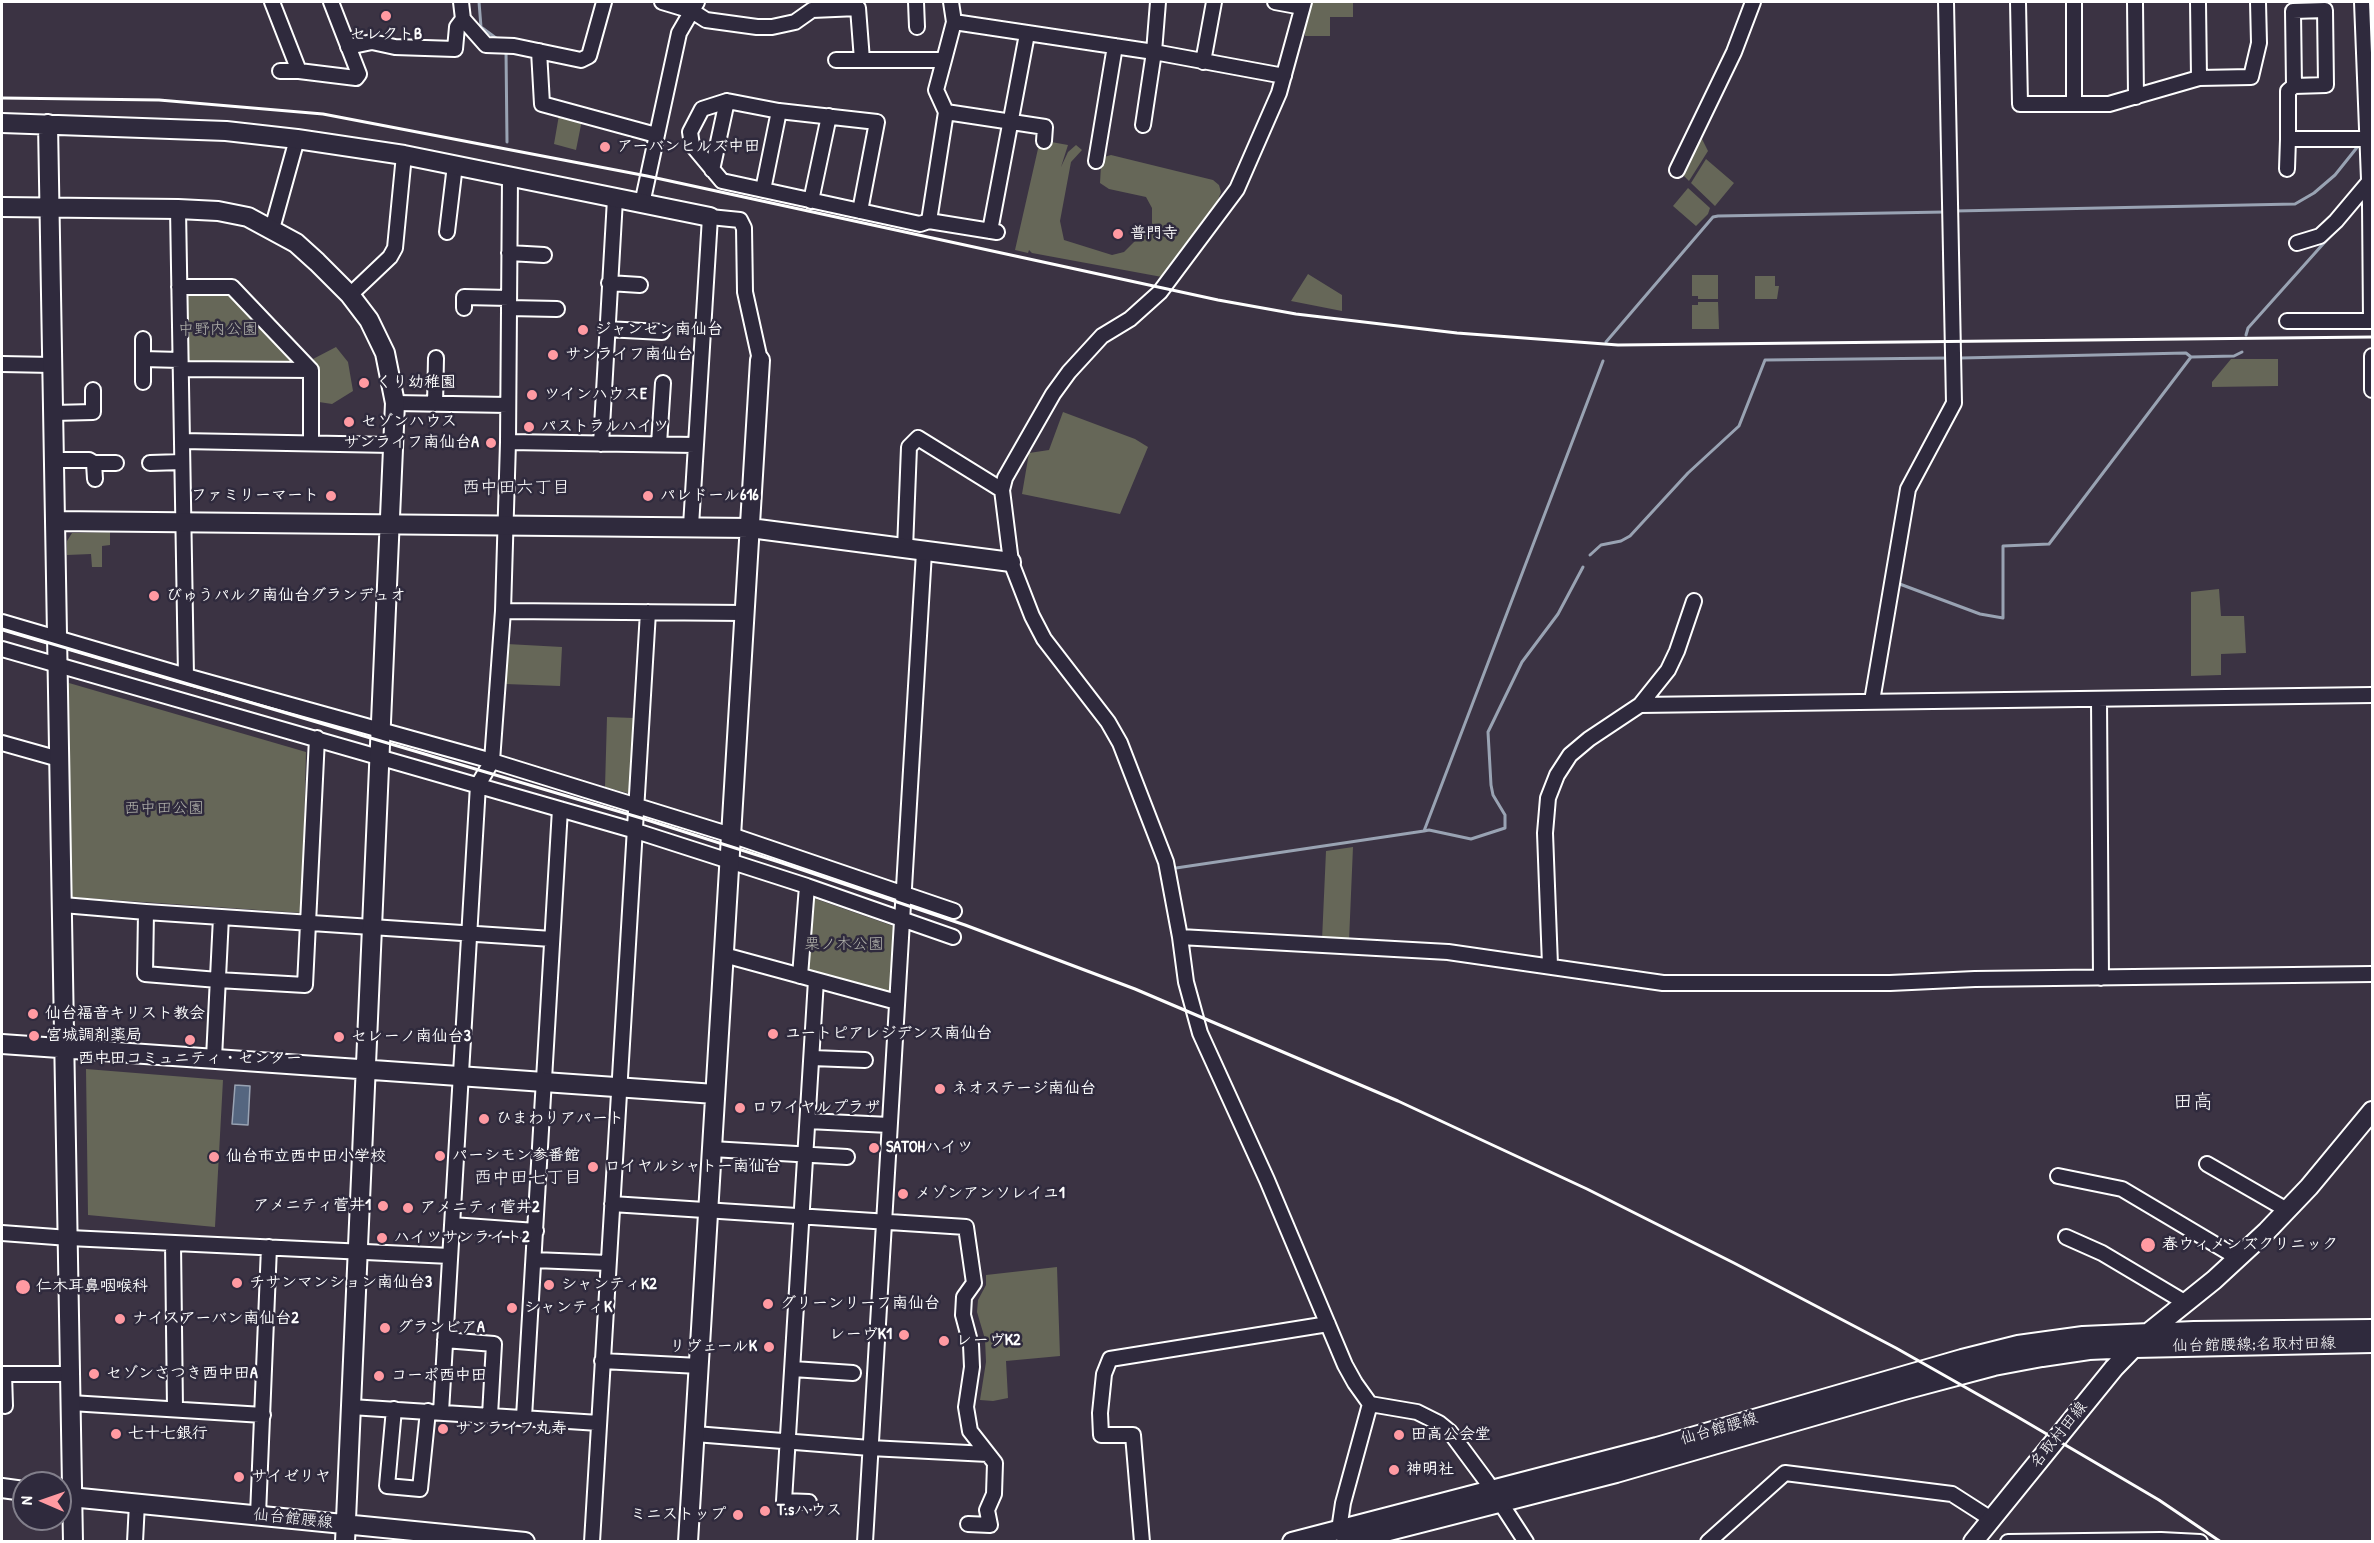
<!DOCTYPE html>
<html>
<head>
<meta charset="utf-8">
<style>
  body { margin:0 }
  #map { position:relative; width:2374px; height:1543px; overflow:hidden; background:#3b3343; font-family:"Patrick Hand",sans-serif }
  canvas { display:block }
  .frame { position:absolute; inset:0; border:3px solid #fff; pointer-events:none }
  .north { position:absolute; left:12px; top:1471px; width:60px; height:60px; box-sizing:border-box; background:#2f2a3d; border:2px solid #827f8b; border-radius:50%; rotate:272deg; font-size:16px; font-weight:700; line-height:24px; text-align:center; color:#fff }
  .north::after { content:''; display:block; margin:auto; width:21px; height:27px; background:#ff9aa2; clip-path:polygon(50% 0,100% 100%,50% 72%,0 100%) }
</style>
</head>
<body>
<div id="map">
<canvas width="2374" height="1543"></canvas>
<div class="frame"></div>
<div class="north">N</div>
</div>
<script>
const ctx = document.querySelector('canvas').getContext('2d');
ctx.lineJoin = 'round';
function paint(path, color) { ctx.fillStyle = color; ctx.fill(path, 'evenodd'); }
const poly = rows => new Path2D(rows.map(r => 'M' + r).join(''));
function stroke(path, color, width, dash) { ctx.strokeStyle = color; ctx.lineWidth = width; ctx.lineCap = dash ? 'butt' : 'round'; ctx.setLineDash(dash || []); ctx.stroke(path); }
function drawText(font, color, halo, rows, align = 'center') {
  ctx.font = font + ' "Patrick Hand","Klee One",sans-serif'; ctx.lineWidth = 5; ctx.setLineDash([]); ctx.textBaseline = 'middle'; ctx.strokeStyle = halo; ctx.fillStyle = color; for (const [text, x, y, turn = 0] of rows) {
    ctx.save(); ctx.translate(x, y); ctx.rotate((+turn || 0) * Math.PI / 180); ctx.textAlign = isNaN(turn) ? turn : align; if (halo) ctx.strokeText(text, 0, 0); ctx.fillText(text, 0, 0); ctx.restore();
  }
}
const green = poly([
  [1310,2,1353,2,1353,17,1330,17,1330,36,1305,36,1305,33,1301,33],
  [559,115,582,120,576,150,554,144],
  [1700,135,1708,151,1689,181,1681,173],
  [1040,140,1068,145,1061,167,1068,152,1076,145,1082,150,1071,162,1060,221,1064,240,1112,255,1124,252,1152,224,1152,208,1146,197,1109,189,1100,183,1101,165,1104,157,1111,155,1213,180,1219,185,1221,192,1216,205,1170,273,1162,277,1032,253,1029,250,1028,253,1015,250],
  [1706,159,1734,183,1715,206,1691,183],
  [1688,188,1710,208,1708,214,1696,226,1673,206],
  [1308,274,1342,295,1342,311,1291,301],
  [1692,275,1718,275,1718,299,1698,299,1698,296,1692,296],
  [1755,276,1775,276,1775,286,1779,286,1777,299,1755,299],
  [184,292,230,293,295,360,291,366,188,363,184,359],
  [1698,302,1718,302,1719,329,1692,329,1692,305,1698,305],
  [336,347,348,362,353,391,332,404,319,402,319,367,313,359],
  [2231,359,2278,359,2278,386,2212,387,2212,382],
  [1063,412,1135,439,1148,447,1120,514,1022,494,1029,453,1049,450],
  [110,532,110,545,102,546,102,567,92,567,91,554,67,555,67,541,72,533],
  [2219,589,2221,616,2244,616,2246,653,2221,654,2221,675,2191,676,2191,592],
  [507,644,562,647,560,686,505,684],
  [69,683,306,752,302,913,70,897],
  [607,717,634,718,631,794,605,787],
  [1353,847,1349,941,1322,940,1326,851],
  [813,898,896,927,892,990,889,994,808,971,805,968,811,900],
  [86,1069,223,1080,215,1227,88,1215],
  [1057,1267,1060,1356,1006,1361,1008,1398,993,1401,980,1400,986,1362,985,1339,977,1312,978,1300,986,1285,986,1275]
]);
const water = poly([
  [235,1085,250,1086,248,1125,232,1124,235,1085]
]);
const stream = poly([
  [479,2,481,27,500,41],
  [506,50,507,142],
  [1955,211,2295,204,2314,193,2335,175,2359,145],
  [2246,335,2248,328,2332,234],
  [1606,342,1713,217,1718,216,1945,212],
  [1959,364,1961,358,2186,353,2191,357],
  [1590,555,1601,545,1621,541,1630,536,1688,473,1739,426,1765,360,1948,358],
  [1897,583,1980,614,2003,618,2003,546,2049,544,2191,357,2234,356,2242,352],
  [1424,831,1429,830,1471,839,1505,828,1505,815,1493,795,1491,785,1488,732,1522,662,1558,614,1583,567],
  [1176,868,1424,831,1603,361]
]);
const street = poly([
  [272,2,299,71,356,78,359,74,331,2],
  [461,2,463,19,486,45,514,46,581,60,589,56,604,2],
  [662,2,692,11,706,20,757,27,772,27,795,22,812,10,858,8,862,60,944,60,954,22,951,2],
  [916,2,917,27],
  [1275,2,1302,7],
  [1304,2,1279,93,1237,189,1160,292,1130,319,1102,336,1069,372,1053,394,1005,478,1002,490,1011,562,1032,616,1044,639,1108,722,1120,743,1166,862,1180,937,1186,982,1200,1033,1267,1180,1345,1365,1355,1383,1370,1404,1417,1412,1439,1423,1450,1432,1487,1482,1526,1542],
  [2018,2,2020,104,2109,104,2199,78,2251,77,2259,43,2258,2],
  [2135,2,2136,97],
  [2198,2,2199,78],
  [954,22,1154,52,1284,76],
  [348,47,372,42,395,47,455,49,457,27,463,19],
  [539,51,542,104,656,135],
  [836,60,862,60],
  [944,60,936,90,946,112,929,221,997,232],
  [1203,62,1214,2],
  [280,71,299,71],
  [2294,86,2326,85,2325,10,2293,11,2294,86,2288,91,2288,139,2372,139],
  [2074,104,2074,2],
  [946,112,1045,127,1044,141],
  [1143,125,1154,52,1158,2],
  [1096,161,1115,46],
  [2287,169,2288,139],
  [712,170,727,101],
  [1677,170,1734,52,1753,2],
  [763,190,779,111],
  [811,201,829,116],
  [642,204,679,33,697,2],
  [178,209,186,676],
  [860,211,877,122,779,111,727,101,702,109,690,132,692,145,722,181,920,224,929,221],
  [272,229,297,139],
  [990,231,1027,34],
  [447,232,455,165],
  [2297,243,2320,236,2336,221,2368,183],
  [509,253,544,255],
  [609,283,640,285],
  [179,287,232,287,311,370,311,443],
  [350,295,390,257,395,248,404,155],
  [464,308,464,297,509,298],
  [509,308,557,309],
  [2287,321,2371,321,2370,205,2362,2],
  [606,329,662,332],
  [143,339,143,359,180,360],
  [2372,356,2372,390],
  [2,364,52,365],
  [181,369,311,370],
  [143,382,143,359],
  [395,403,508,405],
  [435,404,436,358],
  [53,413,93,412,93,390],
  [182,441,392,445],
  [508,442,695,445],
  [601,444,615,199],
  [659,444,663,383],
  [54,460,89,460,94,463,95,479],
  [94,463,116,463],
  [150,463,182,462],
  [691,526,710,217,740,220,744,228,745,292,760,360],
  [905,549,909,447,918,438,1002,490],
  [503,611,745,613],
  [2,622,186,676,492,761,731,835,954,911],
  [2,649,636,831,807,886,953,937],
  [2099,700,2101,978],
  [1872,701,1908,489,1954,403,1946,2],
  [1640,705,2372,695],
  [2,743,59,759],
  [63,905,146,912,552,939],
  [146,912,145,974,218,980,305,985,317,738],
  [1180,937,1448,952,1663,983,1890,983,1975,979,2372,974],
  [724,955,897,1002],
  [1550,965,1545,833,1548,798,1557,775,1570,755,1589,739,1640,705,1668,670,1677,651,1694,601],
  [800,976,807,886],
  [214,1058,221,917],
  [812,1058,865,1060],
  [808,1121,889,1125],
  [712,1149,847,1157],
  [2207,1164,2287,1210],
  [2058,1176,2122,1189,2238,1258],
  [612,1204,966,1227,974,1283,964,1297,963,1315,971,1345,972,1367,966,1407,970,1431,995,1463,994,1494,987,1510,990,1525,968,1524],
  [452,1225,536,1231],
  [2,1233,69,1238,450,1256],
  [2066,1237,2102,1253,2186,1303],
  [173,1243,175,1409],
  [534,1260,608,1263],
  [445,1340,494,1344,490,1415],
  [602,1361,699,1366],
  [793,1369,853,1373],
  [71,1403,263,1415],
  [5,1406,4,1374,71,1374],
  [351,1407,599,1423],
  [394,1409,387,1486,420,1489,428,1411],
  [441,1412,478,785,492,761,503,611,508,442,510,177],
  [524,1417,560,809],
  [695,1434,870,1448,988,1454],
  [809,1502,784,1501,816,980],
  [258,1515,269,1247],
  [1339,1530,1343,1503,1370,1404],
  [135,1542,137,1503],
  [592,1542,648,612],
  [865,1542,924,552],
  [1142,1542,1133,1435,1101,1435,1100,1413,1104,1374,1110,1359,1328,1324],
  [1708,1542,1785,1473,1952,1494,1991,1519],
  [2008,1542,2161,1540,2200,1542]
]);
const secondary = poly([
  [2,123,226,131,297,139,404,155,710,217],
  [48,124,73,1542],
  [2,207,178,209,218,211,248,217,296,243,317,262,350,295,369,320,385,353,395,403,345,1542],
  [55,521,750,528,1011,562],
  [2,1044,715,1094],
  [2,1488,24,1491],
  [60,1496,525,1542],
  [688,1542,760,360],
  [1292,1542,1657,1447,1962,1359,2018,1345,2083,1336,2194,1331,2372,1329],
  [1346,1542,1616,1473,1904,1390,1994,1366,2042,1357,2089,1350,2135,1348,2372,1343],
  [1973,1542,2114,1368,2148,1333,2214,1280,2267,1231,2309,1187,2372,1111]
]);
const rail = poly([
  [2,98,159,100,323,114,647,176,1218,300,1296,314,1457,333,1618,345,2372,337],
  [2,629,641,818,779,862,965,925,1135,989,1398,1101,1587,1189,1734,1263,1896,1348,2016,1416,2159,1500,2221,1542]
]);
const markers = [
  [386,16,6,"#ff9aa2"],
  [605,147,6,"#ff9aa2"],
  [1118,234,6,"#ff9aa2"],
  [583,330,6,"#ff9aa2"],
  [553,355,6,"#ff9aa2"],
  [364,383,6,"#ff9aa2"],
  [532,395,6,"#ff9aa2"],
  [349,422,6,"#ff9aa2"],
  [529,427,6,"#ff9aa2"],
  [491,443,6,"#ff9aa2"],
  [331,496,6,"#ff9aa2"],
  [648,496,6,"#ff9aa2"],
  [154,596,6,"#ff9aa2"],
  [33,1014,6,"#ff9aa2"],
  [773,1034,6,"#ff9aa2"],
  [34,1036,6,"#ff9aa2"],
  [339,1037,6,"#ff9aa2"],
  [190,1040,6,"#ff9aa2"],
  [940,1089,6,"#ff9aa2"],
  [740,1108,6,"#ff9aa2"],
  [484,1119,6,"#ff9aa2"],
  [874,1148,6,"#ff9aa2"],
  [440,1156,6,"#ff9aa2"],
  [214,1157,6,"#ff9aa2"],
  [593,1167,6,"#ff9aa2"],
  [903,1194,6,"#ff9aa2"],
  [383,1206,6,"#ff9aa2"],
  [408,1208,6,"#ff9aa2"],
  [382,1238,6,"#ff9aa2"],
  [2148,1245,8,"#ff9aa2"],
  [237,1283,6,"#ff9aa2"],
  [549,1285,6,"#ff9aa2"],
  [23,1287,8,"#ff9aa2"],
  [768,1304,6,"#ff9aa2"],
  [512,1308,6,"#ff9aa2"],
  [120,1319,6,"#ff9aa2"],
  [385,1328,6,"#ff9aa2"],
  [904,1335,6,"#ff9aa2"],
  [944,1341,6,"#ff9aa2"],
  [769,1347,6,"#ff9aa2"],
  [94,1374,6,"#ff9aa2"],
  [379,1376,6,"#ff9aa2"],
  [443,1429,6,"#ff9aa2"],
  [116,1434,6,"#ff9aa2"],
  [1399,1435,6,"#ff9aa2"],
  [1394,1470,6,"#ff9aa2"],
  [239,1477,6,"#ff9aa2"],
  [765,1511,6,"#ff9aa2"],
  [738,1515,6,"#ff9aa2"]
];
const poiNames = [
  ["セレクトB",386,35,"center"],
  ["アーバンヒルズ中田",617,147],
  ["普門寺",1130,234],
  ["ジャンセン南仙台",595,330],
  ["サンライフ南仙台",565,355],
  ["くり幼稚園",376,383],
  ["ツインハウスE",544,395],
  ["セゾンハウス",361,422],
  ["パストラルハイツ",541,427],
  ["サンライフ南仙台A",479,443,"right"],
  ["ファミリーマート",319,496,"right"],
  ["パレドール616",660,496],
  ["びゅうパルク南仙台グランデュオ",166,596],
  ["仙台福音キリスト教会",45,1014],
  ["ユートピアレジデンス南仙台",785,1034],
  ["宮城調剤薬局",46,1036],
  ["セレーノ南仙台3",351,1037],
  ["西中田コミュニティ・センター",190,1059,"center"],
  ["ネオステージ南仙台",952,1089],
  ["ロワイヤルプラザ",752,1108],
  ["ひまわりアパート",496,1119],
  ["SATOHハイツ",886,1148],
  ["パーシモン参番館",452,1156],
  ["仙台市立西中田小学校",226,1157],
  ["ロイヤルシャトー南仙台",605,1167],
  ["メゾンアンソレイユ1",915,1194],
  ["アメニティ菅井1",371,1206,"right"],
  ["アメニティ菅井2",420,1208],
  ["ハイツサンライト2",394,1238],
  ["春ウィメンズクリニック",2162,1245],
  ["チサンマンション南仙台3",249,1283],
  ["シャンティK2",561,1285],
  ["仁木耳鼻咽喉科",36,1287],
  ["グリーンリーフ南仙台",780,1304],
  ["シャンティK",524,1308],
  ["ナイスアーバン南仙台2",132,1319],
  ["グランビアA",397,1328],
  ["レーヴK1",892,1335,"right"],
  ["レーヴK2",956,1341],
  ["リヴェールK",757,1347,"right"],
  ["セゾンさつき西中田A",106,1374],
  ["コーポ西中田",391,1376],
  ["サンライフ丸寿",455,1429],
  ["七十七銀行",128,1434],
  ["田高公会堂",1411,1435],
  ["神明社",1406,1470],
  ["サイゼリヤ",251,1477],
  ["T.sハウス",777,1511],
  ["ミニストップ",726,1515,"right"]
];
const parkNames = [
  ["中野内公園",218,330],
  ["西中田公園",164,809],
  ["栗ノ木公園",844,945]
];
const streetNames = [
  ["仙台館腰線;名取村田線",2254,1345,-1],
  ["仙台館腰線",1719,1429,-16],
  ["名取村田線",2059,1435,-51],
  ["仙台館腰線",293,1519,6]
];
const neighbourhoodNames = [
  ["西中田六丁目",516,488],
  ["西中田七丁目",528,1178]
];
const quarterNames = [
  ["田高",2193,1103]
];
paint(green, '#666758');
paint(water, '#556680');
stroke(water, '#99a3b3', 1.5);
stroke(stream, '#99a3b3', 3);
stroke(street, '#fff', 18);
stroke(secondary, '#fff', 22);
stroke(street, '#2f2a3d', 14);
stroke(secondary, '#2f2a3d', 18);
stroke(rail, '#fff', 3);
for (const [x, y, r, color] of markers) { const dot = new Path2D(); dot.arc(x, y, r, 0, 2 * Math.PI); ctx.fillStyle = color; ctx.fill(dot); stroke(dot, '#2f2a3d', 2); }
drawText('bold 16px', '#fff', '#2f2a3d', poiNames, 'left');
drawText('16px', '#b2b3ac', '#2f2a3d', parkNames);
drawText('16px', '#fff', '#2f2a3d', streetNames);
drawText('18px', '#fff', '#2f2a3d', neighbourhoodNames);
drawText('20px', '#fff', '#2f2a3d', quarterNames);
</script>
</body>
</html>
